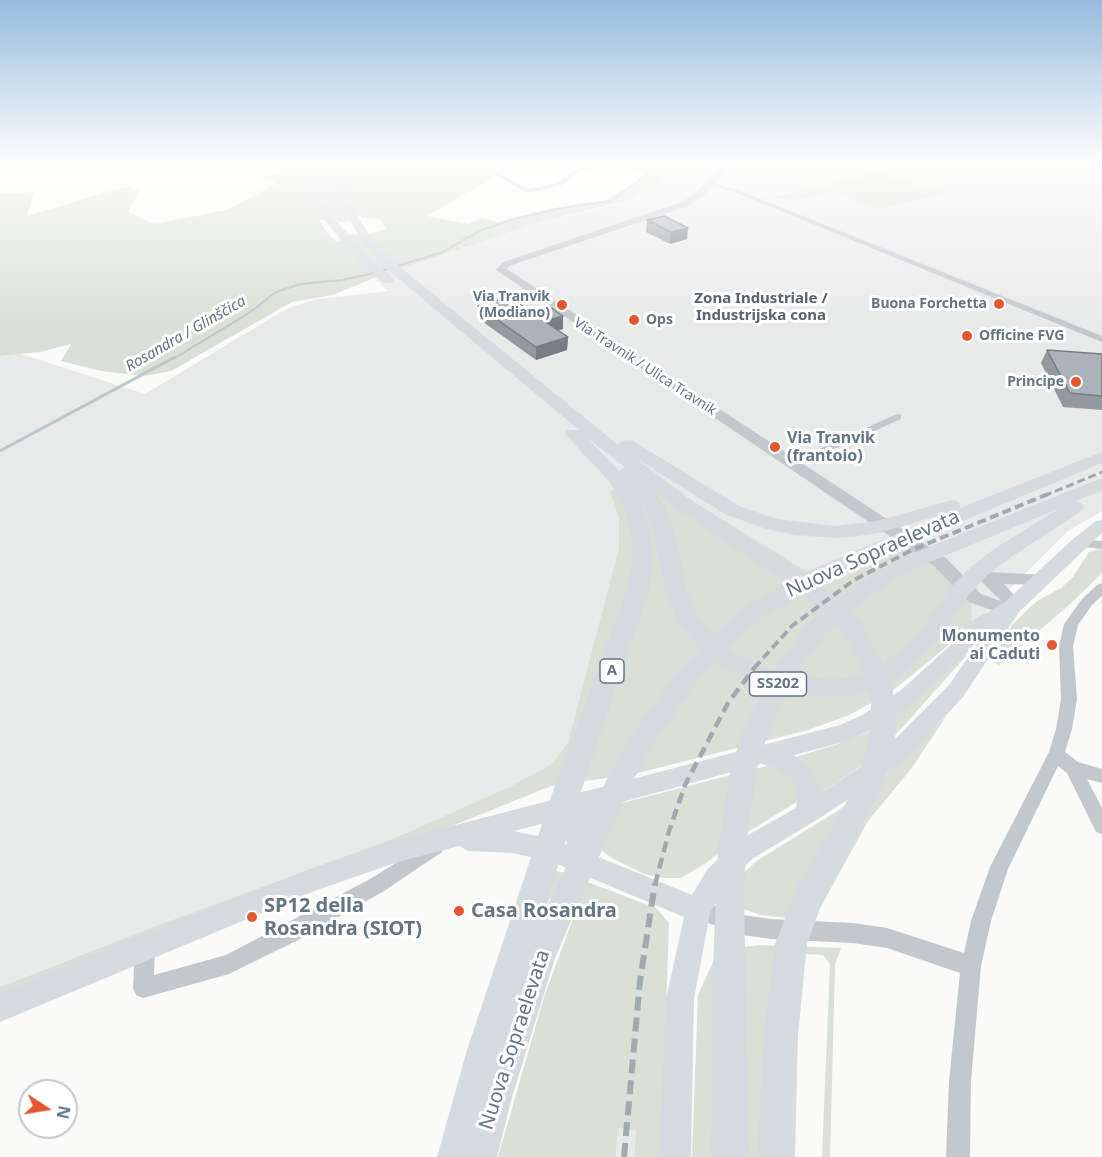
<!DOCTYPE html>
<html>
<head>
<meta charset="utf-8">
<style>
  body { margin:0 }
  #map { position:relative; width:1102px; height:1157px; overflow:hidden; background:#fafaf8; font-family:"Noto Sans",sans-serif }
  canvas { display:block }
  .north { position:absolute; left:18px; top:1079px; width:60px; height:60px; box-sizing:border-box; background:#fff; border:2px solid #c1c8cd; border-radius:50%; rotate:102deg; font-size:16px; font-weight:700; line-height:24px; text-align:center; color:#657683 }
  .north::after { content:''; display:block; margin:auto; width:21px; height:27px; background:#e4572e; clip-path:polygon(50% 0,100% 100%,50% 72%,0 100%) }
</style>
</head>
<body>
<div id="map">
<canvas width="1102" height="1157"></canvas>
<div class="north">N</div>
</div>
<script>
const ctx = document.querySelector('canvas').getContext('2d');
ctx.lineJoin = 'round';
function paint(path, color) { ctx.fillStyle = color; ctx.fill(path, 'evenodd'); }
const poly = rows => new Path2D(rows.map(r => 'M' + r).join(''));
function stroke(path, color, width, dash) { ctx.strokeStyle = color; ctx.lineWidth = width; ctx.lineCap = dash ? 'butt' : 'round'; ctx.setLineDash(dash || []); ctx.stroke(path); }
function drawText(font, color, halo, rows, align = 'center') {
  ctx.font = font + ' "Noto Sans",sans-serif'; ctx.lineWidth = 6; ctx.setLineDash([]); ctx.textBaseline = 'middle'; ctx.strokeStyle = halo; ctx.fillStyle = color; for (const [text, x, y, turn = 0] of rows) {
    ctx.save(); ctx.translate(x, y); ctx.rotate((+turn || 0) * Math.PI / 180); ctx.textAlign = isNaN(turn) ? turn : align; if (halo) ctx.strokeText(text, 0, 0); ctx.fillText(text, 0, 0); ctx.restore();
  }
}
const built = poly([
  [667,162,1102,162,1102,511,1068,531,972,626,885,556,827,584,611,491,619,518,619,547,568,742,552,764,511,786,397,837,153,927,0,987,0,356,21,354,145,394,288,308,318,299,389,291,374,278,543,221,611,206,659,182],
  [618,1128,636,1131,634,1157,616,1157]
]);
const green = poly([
  [276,162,509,162,491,174,494,177,427,216,468,224,482,218,497,222,548,209,605,200,637,182,645,173,646,171,631,170,636,163,667,162,659,182,626,201,543,221,374,278,333,295,292,302,171,371,145,376,101,371,61,361,71,344,40,352,0,356,0,194,34,192,27,216,120,188,132,187,130,191,140,189,128,212,154,224,226,210,252,197,278,182,259,177,283,173],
  [361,215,362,218,380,219,386,229,360,237,358,234,350,235,345,240,336,241,328,234,319,220,335,218,338,222,344,222,349,220,346,217],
  [880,172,945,193,878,209,832,191,797,200,771,198],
  [657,479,827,584,906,547,934,565,971,601,972,626,891,692,849,715,808,730,634,774,551,786,457,824,354,859,0,999,0,987,153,927,397,837,511,786,552,764,568,742,619,547,619,518,610,491],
  [1102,548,1102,573,1068,606,999,665,992,661,1012,625,1037,601,1061,588,1073,577,1089,552],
  [964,654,967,655,900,730,867,762,818,795,793,758,838,744,868,732,894,716],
  [947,715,911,769,868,821,813,921,761,915,714,899,758,860,839,810,884,776],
  [771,765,794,775,800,793,795,803,746,833,706,863,681,878,663,878,644,874,612,858,600,849,610,806],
  [529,865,561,872,656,908,669,923,661,1157,634,1157,636,1131,618,1128,616,1157,498,1157,544,997,577,908,550,898,526,956],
  [760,945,841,948,835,965,830,1157,822,1157,830,964,823,955,805,954,766,1157,692,1157,698,995,713,962,736,948]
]);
const streamFar1 = poly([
  [173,359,249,313,276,292,300,284,343,280,374,273,440,253,482,230,511,220,562,208,611,201,651,172,653,162]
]);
const stream = poly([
  [0,451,175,357]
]);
const trunkTunnel = poly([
  [306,162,328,218],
  [328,162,352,216]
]);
const minor = poly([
  [510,162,517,162,501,174,528,189,558,183,571,172,600,162,609,162,575,174,562,185,527,193,494,174,510,162],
  [710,182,738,190,1102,336,1102,342,734,192,708,185,710,182],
  [897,414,901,415,901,419,796,466,788,466,786,464,897,414],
  [1079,539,1102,541,1102,549,1074,546,1073,543,1074,540,1079,539],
  [1102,583,1102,596,1092,605,1078,625,1073,646,1077,699,1072,729,1065,752,1078,762,1102,769,1102,783,1087,779,1102,808,1102,834,1096,832,1067,773,1058,766,1008,869,991,921,981,966,971,1081,970,1157,946,1157,949,1081,960,973,887,948,853,943,771,939,742,935,691,917,688,910,691,903,698,900,742,915,771,919,853,923,887,928,964,953,971,921,990,867,1049,752,1056,729,1061,699,1059,646,1064,624,1082,599,1097,585,1102,583],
  [436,838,442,840,445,846,442,852,384,891,298,940,229,974,143,998,136,995,133,988,135,947,138,940,145,937,152,940,155,947,154,975,226,955,370,879,436,838]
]);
const tertiary = poly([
  [725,162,733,162,705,194,688,206,509,266,507,269,946,558,981,594,1001,601,978,578,980,574,986,572,1048,575,1050,579,1048,583,1042,585,1004,584,1015,596,1021,607,1018,611,1000,613,969,602,934,566,496,270,503,262,682,202,699,190,725,162]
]);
const secondary = poly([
  [1102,520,1102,533,1019,612,963,697,908,756,878,780,815,821,752,859,725,886,710,913,694,999,691,1157,659,1157,666,999,684,917,550,861,512,853,468,851,459,846,398,862,317,890,0,1022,0,994,93,954,315,867,398,840,840,725,862,715,900,691,952,644,972,621,1005,602,1073,539,1096,521,1102,520],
  [986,631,949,685,892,742,862,766,821,793,811,768,794,755,844,742,878,727,914,703,966,654,986,631],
  [761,764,777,768,794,781,797,792,796,808,734,843,707,870,692,895,596,856,592,849,590,836,593,821,600,808,761,764],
  [571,816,566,836,567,845,551,839,514,831,571,816]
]);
const primary = poly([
  [1066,162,1082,162,1102,167,1102,173,1066,162]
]);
const trunk = poly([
  [352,213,356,214,373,240,389,258,618,445,621,441,627,440,633,441,739,506,777,519,834,526,877,521,952,500,959,502,960,508,1102,452,1102,463,828,577,817,584,837,598,894,561,1102,478,1102,491,1075,501,1081,503,1084,507,1081,511,1008,559,985,577,968,596,937,642,906,673,891,683,895,702,897,729,883,785,823,900,807,944,798,1035,795,1157,757,1157,764,1035,775,944,799,884,858,782,871,729,871,702,868,691,852,696,826,697,786,693,766,739,756,772,746,848,744,899,749,1157,711,1157,712,990,718,848,730,772,740,739,765,686,750,681,715,662,692,688,652,746,628,790,555,958,512,1097,497,1157,437,1157,467,1050,551,797,627,590,633,561,631,531,624,505,609,481,565,434,567,430,579,430,381,264,364,244,347,216,352,213],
  [581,432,586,437,625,467,619,471,581,432],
  [634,457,725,514,766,529,795,535,834,538,858,536,878,533,945,514,803,573,692,501,634,457],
  [628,483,645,507,654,533,666,594,681,626,700,649,676,674,634,732,608,777,542,918,579,797,649,590,653,561,651,531,642,505,628,483],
  [651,488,678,509,787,583,746,606,713,635,698,616,688,594,674,533,665,507,651,488],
  [1060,508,994,549,971,567,952,586,921,630,883,665,859,619,850,610,908,571,1060,508],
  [801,594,823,610,806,626,774,671,737,654,729,647,762,618,801,594],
  [836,623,842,630,864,674,852,678,826,679,796,676,822,638,836,623],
  [328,215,332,216,371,260,392,277,394,280,392,283,384,283,363,266,323,218,328,215]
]);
const railFar3 = poly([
  [1044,496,1102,472]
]);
const railFar2 = poly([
  [754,668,792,626,854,580,912,550,1048,494]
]);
const railFar1 = poly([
  [655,885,669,831,685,785,728,703,755,667]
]);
const rail = poly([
  [624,1157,640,981,655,883]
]);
const wall = poly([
  [773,162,812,162,789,167],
  [647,220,687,239,670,244,646,232],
  [478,306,563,316,563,329,558,330,568,337,567,350,536,360,479,319],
  [1047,350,1102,354,1102,410,1063,407,1041,363]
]);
const shadedWall = poly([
  [790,162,812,162,789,167],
  [688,228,687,239,670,244,671,232],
  [563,316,563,329,544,334,544,321],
  [568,337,567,350,536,360,536,347]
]);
const building = poly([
  [664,216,688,228,671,232,647,220,664,216],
  [510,297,531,312,550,307,563,316,544,321,568,337,536,347,478,306,510,297],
  [1047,350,1102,354,1102,396,1070,393,1047,350]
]);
const markers = [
  [999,304,6,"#e4572e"],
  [562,305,6,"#e4572e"],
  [634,320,6,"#e4572e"],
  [967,336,6,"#e4572e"],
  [1076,382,6,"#e4572e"],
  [775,447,6,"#e4572e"],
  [1052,645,6,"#e4572e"],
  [459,911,6,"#e4572e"],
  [252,917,6,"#e4572e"]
];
const farPoinames = [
  ["Via Tranvik",550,297],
  ["(Modiano)",550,313],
  ["Buona Forchetta",987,304],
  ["Ops",646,320,"left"],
  ["Officine FVG",979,336,"left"],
  ["Principe",1064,382]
];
const farStreetnames = [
  ["Via Travnik / Ulica Travnik",645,367,33]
];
const farNeighbourhoodnames = [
  ["Zona Industriale /",761,299],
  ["Industrijska cona",761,316]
];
const farWaternames = [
  ["Rosandra / Glinščica",186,334,-30]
];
const shields = [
  [612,671,24],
  [778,684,57]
];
const shieldNames = [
  ["A",612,671],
  ["SS202",778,684]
];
const poiNames = [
  ["Via Tranvik",787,438],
  ["(frantoio)",787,456],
  ["Monumento",1040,636,"right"],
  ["ai Caduti",1040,654,"right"]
];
const nearStreetnames = [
  ["Nuova Sopraelevata",873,554,-24],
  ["Nuova Sopraelevata",515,1040,-72]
];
const nearPoinames = [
  ["SP12 della",264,906],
  ["Rosandra (SIOT)",264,929],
  ["Casa Rosandra",471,911]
];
paint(built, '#e8e9e9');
paint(green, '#dadfd7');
stroke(streamFar1, '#bbc7cb', 2);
stroke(stream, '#bbc7cb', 3);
stroke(trunkTunnel, '#d5d9db', 10, [10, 5]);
paint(minor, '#c3c8cc');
paint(tertiary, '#c3c8cc');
paint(secondary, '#d6dbdf');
paint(primary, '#d6dbdf');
paint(trunk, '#d6dbdf');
stroke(railFar3, '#a2aab0', 3, [8, 4]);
stroke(railFar2, '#a2aab0', 4, [9, 4.5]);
stroke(railFar1, '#a2aab0', 4.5, [11, 6]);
stroke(rail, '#a2aab0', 6, [14, 7]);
paint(wall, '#929a9f');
paint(shadedWall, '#777d82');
paint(building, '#aab3b9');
stroke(building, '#777d82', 1.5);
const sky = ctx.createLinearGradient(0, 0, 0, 324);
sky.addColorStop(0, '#96bcdc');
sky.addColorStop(0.5, '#fdfdfc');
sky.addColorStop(1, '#fdfdfc00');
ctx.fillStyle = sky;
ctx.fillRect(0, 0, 1102, 324);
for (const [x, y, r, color] of markers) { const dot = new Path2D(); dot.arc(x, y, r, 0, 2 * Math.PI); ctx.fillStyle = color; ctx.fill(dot); stroke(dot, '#fff', 2); }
drawText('bold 14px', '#657683', '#fff', farPoinames, 'right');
drawText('14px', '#657683', '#fff', farStreetnames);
drawText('bold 15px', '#57646e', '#fff', farNeighbourhoodnames);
drawText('italic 15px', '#60757c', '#fff', farWaternames);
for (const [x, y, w] of shields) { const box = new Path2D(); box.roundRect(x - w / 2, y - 12, w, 24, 4.5); ctx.fillStyle = '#fff'; ctx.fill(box); stroke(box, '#657683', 1.5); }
drawText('bold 15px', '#657683', null, shieldNames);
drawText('bold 16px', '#657683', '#fff', poiNames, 'left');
drawText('20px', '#657683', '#fff', nearStreetnames);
drawText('bold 20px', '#657683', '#fff', nearPoinames, 'left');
</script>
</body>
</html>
